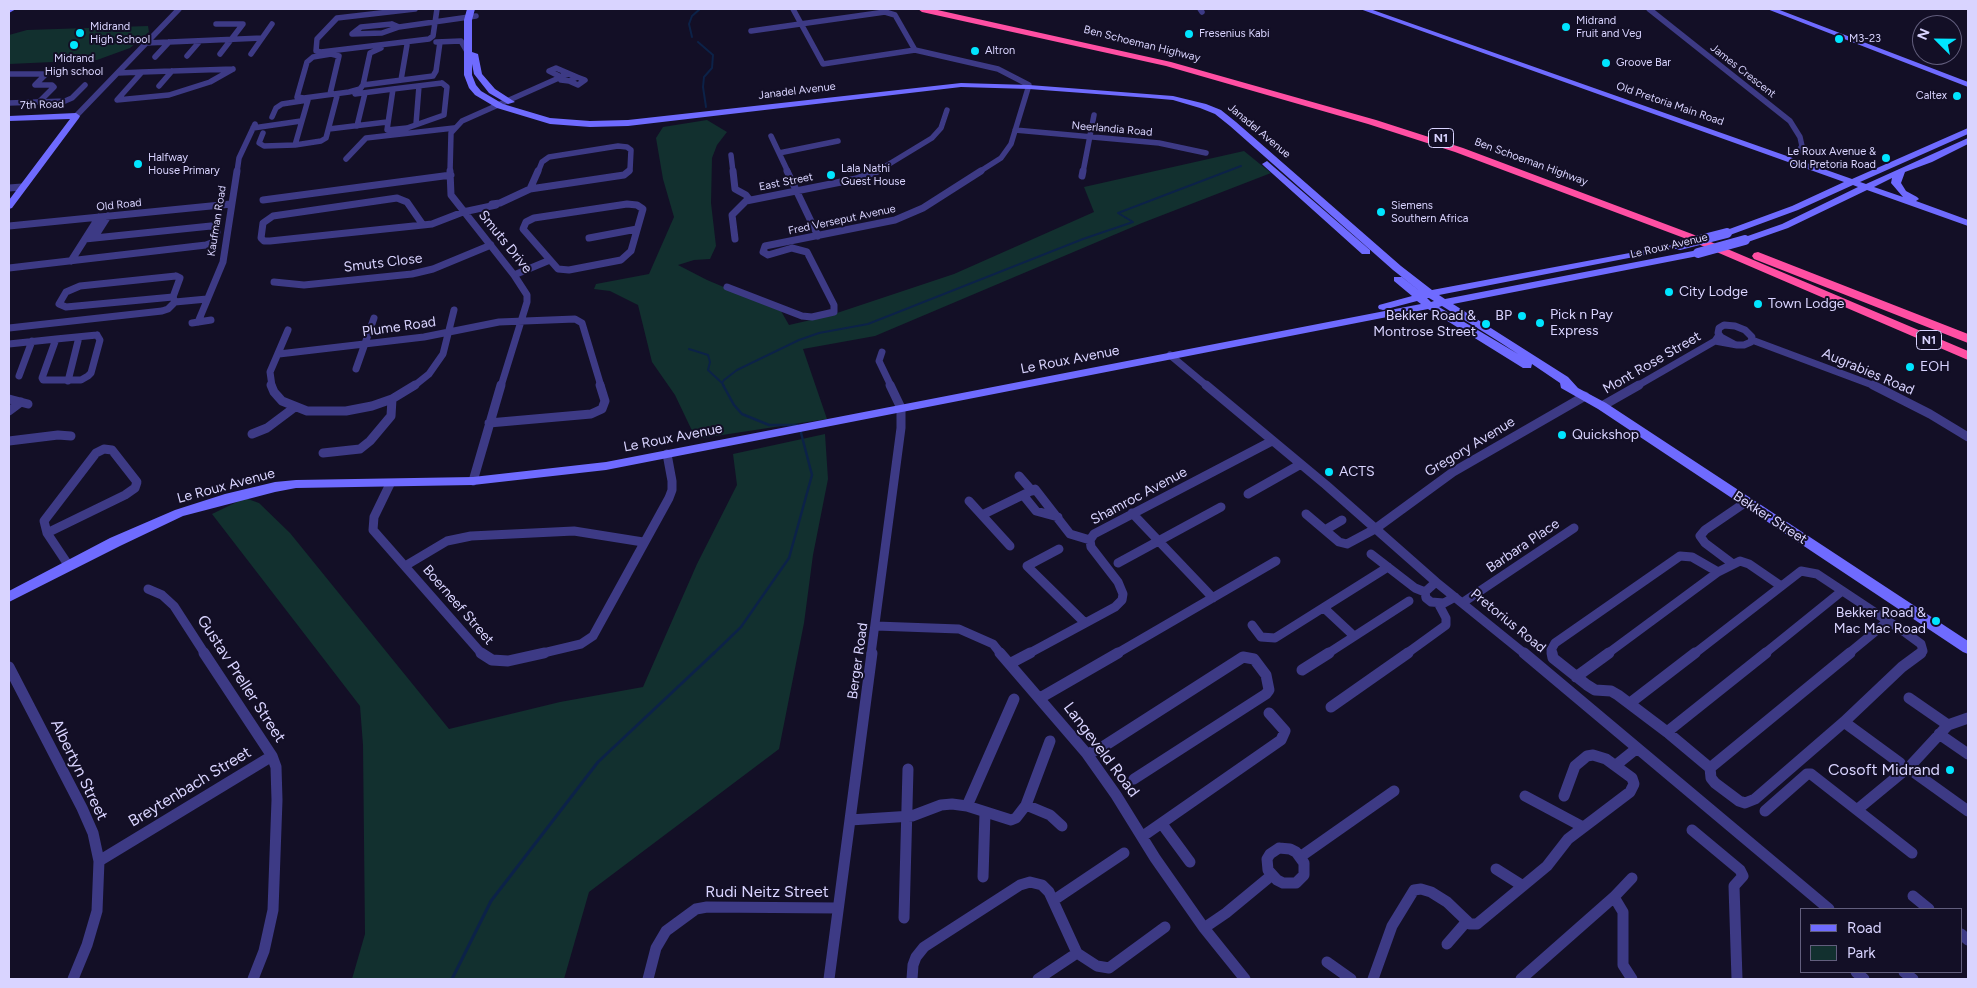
<!DOCTYPE html>
<html>
<head>
<meta charset="utf-8">
<style>
  body { margin:0 }
  #map { position:relative; width:1977px; height:988px; overflow:hidden; background:#130f26; font-family:Figtree,sans-serif }
  canvas { display:block }
  .frame { position:absolute; inset:0; border:10px solid #d9d4ff; pointer-events:none }
  .legend { position:absolute; left:1800px; top:908px; width:162px; height:65px; box-sizing:border-box; background:#130f26; border:1px solid #625e7d; margin:0; padding:6px 9px; list-style:none; font-size:15px; color:#d9d4ff }
  .legend li { display:flex; align-items:center; gap:10px; height:25px }
  .legend b { width:25px; border:1px solid #625e7d }
  .north { position:absolute; left:1912px; top:15px; width:50px; height:50px; box-sizing:border-box; background:#130f26; border:1px solid #625e7d; border-radius:50%; rotate:293deg; font-size:14px; font-weight:700; line-height:20px; text-align:center; color:#d9d4ff }
  .north::after { content:''; display:block; margin:auto; width:18px; height:22px; background:#00e5ff; clip-path:polygon(50% 0,100% 100%,50% 72%,0 100%) }
</style>
</head>
<body>
<div id="map">
<canvas width="1977" height="988"></canvas>
<div class="frame"></div>
<ul class="legend">
<li><b style="height:6px;background:#6f6bff"></b>Road</li>
<li><b style="height:14px;background:#12302f"></b>Park</li>
</ul>
<div class="north">N</div>
</div>
<script>
const ctx = document.querySelector('canvas').getContext('2d');
ctx.lineJoin = 'round';
function paint(path, color) { ctx.fillStyle = color; ctx.fill(path, 'evenodd'); }
const poly = rows => new Path2D(rows.map(r => 'M' + r).join(''));
function stroke(path, color, width, dash) { ctx.strokeStyle = color; ctx.lineWidth = width; ctx.lineCap = dash ? 'butt' : 'round'; ctx.setLineDash(dash || []); ctx.stroke(path); }
function drawText(font, color, halo, rows, align = 'center') {
  ctx.font = font + ' Figtree,sans-serif'; ctx.lineWidth = 4; ctx.setLineDash([]); ctx.textBaseline = 'middle'; ctx.strokeStyle = halo; ctx.fillStyle = color; for (const [text, x, y, turn = 0] of rows) {
    ctx.save(); ctx.translate(x, y); ctx.rotate((+turn || 0) * Math.PI / 180); ctx.textAlign = isNaN(turn) ? turn : align; if (halo) ctx.strokeText(text, 0, 0); ctx.fillText(text, 0, 0); ctx.restore();
  }
}
const green = poly([
  [148,26,149,32,130,48,97,60,9,64,9,35,27,30],
  [707,120,727,132,717,145,712,158,711,203,716,246,710,259,694,260,678,265,707,280,781,311,789,325,828,316,954,274,1094,212,1084,187,1244,151,1271,173,1142,223,875,336,803,349,827,419,696,439,675,395,652,362,638,305,610,291,594,289,596,284,649,274,674,217,663,179,656,138,663,127],
  [825,434,828,479,813,555,804,623,779,749,589,892,564,979,352,979,365,934,363,745,360,706,212,514,245,498,259,503,290,533,449,729,560,702,643,687,697,564,737,485,733,454]
]);
const streamFar2 = poly([
  [692,37,689,24,692,16,700,9],
  [698,42,713,55,712,68,704,77,703,87,706,107],
  [689,349,708,355,710,362,708,370,722,383],
  [724,386,722,383,724,380,737,370,799,340,819,333,868,324,1083,239,1133,222,1118,213,1241,166]
]);
const streamFar1 = poly([
  [723,385,734,405,742,414,769,425,797,425],
  [713,654,741,627,789,558,812,475,800,429]
]);
const stream = poly([
  [452,979,491,901,598,762,714,653]
]);
const streetFar3 = poly([
  [415,9,337,18,317,39,316,51,321,52,429,39,433,36,437,9],
  [793,9,823,64,915,50,998,69,1029,85,1011,144,1001,158,979,172],
  [1200,9,1202,12],
  [1649,9,1790,121,1800,137,1802,146,1798,152,1789,154],
  [216,24,243,24,220,54],
  [392,24,399,27,382,33,352,34,361,27,392,24],
  [399,27,476,16],
  [751,31,885,12,895,15,915,50],
  [436,42,461,41,468,53],
  [146,43,262,38],
  [251,54,272,24],
  [187,56,200,41],
  [155,57,169,42],
  [233,69,210,82,169,95,117,100,142,72,233,69],
  [118,73,142,72],
  [9,74,46,74,35,85,52,85,54,87,39,102],
  [561,77,549,71,556,68,577,77,569,81,561,80,562,76,569,74],
  [401,80,407,45],
  [569,81,578,85,585,80,577,77],
  [442,83,447,87,444,115,407,128,387,130,393,89,442,83],
  [363,85,370,53,381,48],
  [159,86,172,71],
  [330,94,339,56,331,54,313,57,307,62,297,97,304,98,349,92,360,89,363,85,433,76,436,71,440,42],
  [355,94,393,89],
  [9,103,65,101,72,98,85,85],
  [76,116,179,9],
  [416,124,419,86],
  [357,126,365,93],
  [253,128,301,121],
  [329,129,387,122],
  [1015,130,1159,143,1206,153],
  [263,133,259,143,264,146,295,145,308,100,282,104,276,108,272,117],
  [771,136,788,172],
  [295,145,321,141,326,138,337,96],
  [779,153,838,141],
  [731,155,733,172],
  [346,159,366,138,454,128],
  [237,172,239,158,255,124],
  [450,172,451,133,462,121,561,77],
  [538,172,542,162,549,157,618,146,627,147,631,150,630,170,628,172],
  [876,172,932,138,941,128,947,110],
  [1083,172,1094,115]
]);
const streetFar2 = poly([
  [450,171,451,195,514,275,527,295,527,302,501,386],
  [733,171,735,189,746,195,749,199],
  [787,171,818,236],
  [1082,176,1083,171],
  [9,188,22,187],
  [530,189,538,171],
  [530,189,624,175,629,171],
  [397,198,407,202,423,225,270,241,264,241,261,238,263,223,273,216,397,198],
  [263,200,451,175],
  [492,204,500,203,530,189],
  [627,204,637,205,643,209,631,251,621,260,569,270,558,269,523,229,526,222,534,218,627,204],
  [423,225,432,224,463,212,496,205],
  [9,226,231,204],
  [94,238,108,216],
  [589,238,637,229],
  [735,239,732,215,746,201,856,179,878,171],
  [71,261,99,217],
  [9,268,206,245,214,242,217,232,216,227,211,226,85,239],
  [514,275,550,260],
  [176,276,180,278,173,297,66,307,59,304,66,292,80,286,176,276],
  [274,282,304,285,412,274,433,269,491,245],
  [727,287,802,316,812,317,834,312,834,305,807,252,792,248,768,255,763,252,765,246,895,220,923,208,981,171],
  [173,297,175,302],
  [198,322,223,262,237,171],
  [192,323,211,320],
  [9,328,162,311,168,309,175,302,207,299],
  [97,335,100,340,91,373,88,376,81,380,43,380,42,378,56,339,97,335],
  [1752,340,1875,386],
  [1715,341,1737,345,1744,345,1751,342,1752,337,1745,330,1735,326,1724,325,1719,328,1718,333,1721,337,1734,344],
  [9,344,56,339],
  [882,352,879,361,891,386],
  [279,354,424,337,499,322,575,319,582,323,601,386],
  [1170,355,1207,386],
  [356,369,374,318],
  [19,376,32,341],
  [68,381,79,337],
  [272,386,270,372,288,330],
  [414,386,429,374,443,354,454,310],
  [1637,386,1715,341,1719,335]
]);
const streetFar1 = poly([
  [271,385,274,392,282,401,307,411,346,411,372,406,392,399,415,385],
  [1206,385,1326,485,1436,582,1525,654],
  [1873,385,1930,414,1968,437],
  [9,399,28,404],
  [1602,406,1639,385],
  [9,411,21,402],
  [489,423,591,414,602,409,605,401,600,385],
  [252,434,267,428,295,407],
  [9,441,58,435,71,436],
  [104,449,112,450,137,482,135,488,125,495,47,533,44,521,96,453,104,449],
  [323,453,360,449,370,441,391,416,392,399],
  [1019,476,1032,491],
  [473,481,501,385],
  [390,484,374,517,373,530,482,654],
  [1248,494,1301,464],
  [1023,495,1036,511,1058,517],
  [969,501,1010,546],
  [1132,513,1213,598],
  [1306,514,1339,542,1347,544,1375,529,1453,472,1585,396],
  [982,515,1035,489,1070,534,1090,540],
  [1325,530,1342,520],
  [47,533,69,566],
  [1059,549,1027,566,1085,623],
  [1371,554,1415,588,1425,592],
  [1118,563,1221,507],
  [1733,564,1705,543,1700,536,1705,530,1746,502],
  [405,566,447,541,471,536,574,531,643,542],
  [1436,582,1425,592,1426,598,1431,602,1444,603,1455,597],
  [148,589,162,595,174,606,205,654],
  [1462,603,1574,528],
  [1324,608,1354,636],
  [1252,625,1261,637,1275,638,1388,567],
  [876,626,959,629,993,644,1001,654],
  [539,654,581,644,593,636,669,498,672,490,672,481,667,454],
  [871,654,901,428,901,408,890,385],
  [1028,654,1115,607,1122,600,1123,594,1118,582,1091,547,1090,540,1094,534,1272,441],
  [1116,654,1276,561],
  [1327,654,1409,601],
  [1406,654,1446,625,1446,618,1438,603],
  [1552,654,1551,650,1555,643,1680,556,1692,557,1718,572],
  [1607,654,1718,572,1740,561,1749,564,1781,586],
  [1694,654,1801,571,1817,574,1906,633,1921,644,1923,651,1919,654],
  [1764,654,1842,591],
  [1848,654,1888,621]
]);
const street = poly([
  [204,653,272,756,276,767,277,800,273,910,264,951,253,979],
  [481,653,492,660,508,661,544,653],
  [1000,653,1087,754,1116,795,1155,858,1204,928,1245,979],
  [1524,653,1829,909],
  [1552,653,1553,658,1587,685,1595,690,1611,691,1618,695,1667,732,1710,768,1711,778,1715,783,1739,801,1745,803,1755,799,1844,722,1902,667,1921,653],
  [1011,663,1030,653],
  [9,667,82,808,93,833,99,861,97,911,87,945,73,979],
  [1302,670,1329,653],
  [1576,677,1609,653],
  [1040,698,1118,653],
  [1909,698,1948,725],
  [1630,703,1695,653],
  [1331,707,1408,653],
  [1844,722,1900,763],
  [1667,732,1766,653],
  [1939,734,1968,754],
  [1087,754,1101,748,1243,657,1254,659,1266,675,1269,690,1266,694,1134,779],
  [1912,764,1948,725,1968,718],
  [1616,765,1636,749],
  [1710,768,1850,653],
  [1915,773,1968,811],
  [1525,796,1583,827],
  [1026,805,1050,815,1062,826],
  [967,806,1014,699],
  [1858,809,1904,771],
  [1765,811,1807,774,1811,774,1912,853],
  [850,820,912,816,941,805,952,804,967,806,1011,820,1016,818,1026,805,1050,741],
  [1162,824,1190,862],
  [1692,830,1740,870,1743,876,1734,886,1737,979],
  [1143,836,1281,740,1285,731,1269,713],
  [1279,848,1290,849,1296,852,1304,863,1304,875,1296,883,1283,883,1277,880,1268,870,1267,859,1270,854,1279,848],
  [1300,857,1394,791],
  [99,861,272,756],
  [1496,869,1523,886],
  [983,877,985,813],
  [1913,896,1929,909],
  [1614,897,1623,912,1623,965,1632,979],
  [1054,900,1124,853],
  [904,918,908,769],
  [1204,928,1226,913,1272,875],
  [1961,934,1968,940],
  [1447,944,1467,921],
  [1077,953,1097,966,1109,968,1165,927],
  [1327,962,1351,979],
  [1856,972,1864,979],
  [1904,972,1913,979],
  [648,979,656,948,666,931,696,909,707,907,838,908],
  [829,979,872,653],
  [912,979,913,965,916,957,924,947,1020,885,1030,882,1042,885,1049,892,1077,953,1038,979],
  [1373,979,1392,926,1414,890,1421,889,1431,892,1447,902,1470,924,1477,924,1547,866,1568,839,1630,792,1634,784,1632,778,1606,759,1593,755,1587,756,1575,766,1564,796],
  [1521,979,1614,897,1632,878]
]);
const secondary = poly([
  [9,9,16,9,9,13,9,9],
  [467,9,475,9,472,20,472,52,478,54,482,74,495,89,515,102,508,104,489,93,474,74,472,64,472,75,476,85,481,91,503,104,550,118,590,121,628,120,961,83,1029,85,1173,96,1206,104,1221,110,1236,122,1401,266,1432,290,1683,243,1685,245,1680,248,1439,295,1445,299,1698,250,1702,251,1702,255,1698,256,1453,304,1568,377,1578,388,1606,403,1968,641,1968,654,1963,652,1598,409,1561,388,1560,383,1532,364,1531,368,1523,368,1428,309,606,470,473,485,296,488,275,492,183,516,120,546,9,602,9,591,110,538,175,510,225,494,275,482,296,480,473,477,606,462,1421,304,1417,301,1383,310,1379,309,1378,307,1379,305,1412,296,1394,281,1394,277,1402,277,1422,293,1393,270,1230,126,1215,114,1200,108,1173,100,1150,98,1029,89,961,87,628,126,590,127,550,124,497,108,475,95,469,88,464,75,464,20,467,9],
  [1427,298,1429,298,1434,301,1431,302,1427,298],
  [1442,306,1498,341,1518,354,1439,307,1442,306],
  [1360,9,1370,9,1852,179,1968,128,1968,134,1860,182,1866,184,1968,138,1968,144,1932,162,1905,172,1901,183,1906,191,1917,197,1919,199,1916,201,1968,220,1968,226,1867,190,1788,228,1748,242,1742,242,1742,238,1782,224,1858,187,1853,185,1798,210,1730,235,1724,235,1724,231,1792,206,1844,182,1360,9],
  [1892,178,1891,183,1903,197,1874,187,1892,178],
  [1767,9,1777,9,1968,82,1968,87,1767,9],
  [76,113,80,116,79,118,12,208,9,209,9,200,70,119,9,121,9,116,76,113],
  [1267,161,1370,250,1370,254,1362,254,1264,166,1262,164,1267,161]
]);
const highway = poly([
  [918,9,933,9,1171,62,1376,120,1463,148,1692,234,1968,351,1968,360,1684,238,1455,152,1368,124,1166,66,922,12,918,9],
  [1758,252,1968,334,1968,343,1754,259,1752,256,1754,253,1758,252]
]);
const secondaryBridge = poly([
  [1680,245,1727,233],
  [1698,253,1745,240]
]);
const markers = [
  [1566,27,5,"#00e5ff"],
  [80,33,5,"#00e5ff"],
  [1189,34,5,"#00e5ff"],
  [1839,39,5,"#00e5ff"],
  [74,45,5,"#00e5ff"],
  [975,51,5,"#00e5ff"],
  [1606,63,5,"#00e5ff"],
  [1957,96,5,"#00e5ff"],
  [1886,158,5,"#00e5ff"],
  [138,164,5,"#00e5ff"],
  [831,175,5,"#00e5ff"],
  [1381,212,5,"#00e5ff"],
  [1669,292,5,"#00e5ff"],
  [1758,304,5,"#00e5ff"],
  [1522,316,5,"#00e5ff"],
  [1540,323,5,"#00e5ff"],
  [1486,324,5,"#00e5ff"],
  [1910,367,5,"#00e5ff"],
  [1562,435,5,"#00e5ff"],
  [1329,472,5,"#00e5ff"],
  [1936,621,5,"#00e5ff"],
  [1950,770,5,"#00e5ff"]
];
const farPoinames = [
  ["Midrand",1576,21],
  ["Fruit and Veg",1576,34],
  ["Midrand",90,27],
  ["High School",90,40],
  ["Fresenius Kabi",1199,34],
  ["M3-23",1849,39],
  ["Altron",985,51],
  ["Midrand",74,59,"center"],
  ["High school",74,72,"center"],
  ["Groove Bar",1616,63],
  ["Caltex",1947,96,"right"],
  ["Le Roux Avenue &",1876,152,"right"],
  ["Old Pretoria Road",1876,165,"right"],
  ["Halfway",148,158],
  ["House Primary",148,171],
  ["Lala Nathi",841,169],
  ["Guest House",841,182],
  ["Siemens",1391,206],
  ["Southern Africa",1391,219]
];
const farStreetnames = [
  ["Ben Schoeman Highway",1142,44,14],
  ["James Crescent",1743,71,38],
  ["Janadel Avenue",797,91,-7],
  ["Old Pretoria Main Road",1670,104,19],
  ["7th Road",42,105,-2],
  ["Neerlandia Road",1112,129,5],
  ["Janadel Avenue",1259,131,40],
  ["Ben Schoeman Highway",1531,162,20],
  ["East Street",786,182,-11],
  ["Old Road",119,205,-6],
  ["Fred Verseput Avenue",842,220,-12],
  ["Kaufman Road",217,221,-81],
  ["Le Roux Avenue",1669,246,-13]
];
const shields = [
  [1441,138,25],
  [1929,340,25]
];
const shieldNames = [
  ["N1",1441,138],
  ["N1",1929,340]
];
const streetNames = [
  ["Smuts Drive",505,242,51],
  ["Smuts Close",383,263,-7],
  ["Plume Road",399,327,-8],
  ["Le Roux Avenue",1070,360,-11],
  ["Mont Rose Street",1652,363,-30],
  ["Augrabies Road",1868,372,23],
  ["Le Roux Avenue",673,438,-11],
  ["Gregory Avenue",1470,447,-31],
  ["Le Roux Avenue",226,486,-15],
  ["Shamroc Avenue",1139,496,-28],
  ["Bekker Street",1770,518,33],
  ["Barbara Place",1523,546,-34],
  ["Boerneef Street",458,605,49],
  ["Pretorius Road",1508,621,39],
  ["Berger Road",858,661,-82]
];
const poiNames = [
  ["City Lodge",1679,292],
  ["Town Lodge",1768,304],
  ["Pick n Pay",1550,315],
  ["Express",1550,331],
  ["Bekker Road &",1476,316,"right"],
  ["Montrose Street",1476,332,"right"],
  ["BP",1512,316,"right"],
  ["EOH",1920,367],
  ["Quickshop",1572,435],
  ["ACTS",1339,472],
  ["Bekker Road &",1926,613,"right"],
  ["Mac Mac Road",1926,629,"right"]
];
const nearStreetnames = [
  ["Gustav Preller Street",241,679,57],
  ["Langeveld Road",1101,750,53],
  ["Albertyn Street",79,770,64],
  ["Breytenbach Street",190,787,-31],
  ["Rudi Neitz Street",767,892]
];
const nearPoinames = [
  ["Cosoft Midrand",1940,770]
];
paint(green, '#12302f');
stroke(streamFar2, '#0c2248', 2);
stroke(streamFar1, '#0c2248', 2.5);
stroke(stream, '#0c2248', 3);
stroke(streetFar3, '#3d3a85', 5.5);
stroke(streetFar2, '#3d3a85', 7);
stroke(streetFar1, '#3d3a85', 9);
stroke(street, '#3d3a85', 11);
paint(secondary, '#6f6bff');
paint(highway, '#ff4fa3');
stroke(secondaryBridge, '#6f6bff', 10);
for (const [x, y, r, color] of markers) { const dot = new Path2D(); dot.arc(x, y, r, 0, 2 * Math.PI); ctx.fillStyle = color; ctx.fill(dot); stroke(dot, '#130f26', 2); }
drawText('11px', '#d9d4ff', '#130f26', farPoinames, 'left');
drawText('11px', '#d9d4ff', '#130f26', farStreetnames);
for (const [x, y, w] of shields) { const box = new Path2D(); box.roundRect(x - w / 2, y - 9.5, w, 19, 4); ctx.fillStyle = '#130f26'; ctx.fill(box); stroke(box, '#d9d4ff', 1); }
drawText('bold 12px', '#d9d4ff', null, shieldNames);
drawText('14px', '#d9d4ff', '#130f26', streetNames);
drawText('14px', '#d9d4ff', '#130f26', poiNames, 'left');
drawText('16px', '#d9d4ff', '#130f26', nearStreetnames);
drawText('16px', '#d9d4ff', '#130f26', nearPoinames, 'right');
</script>
</body>
</html>
